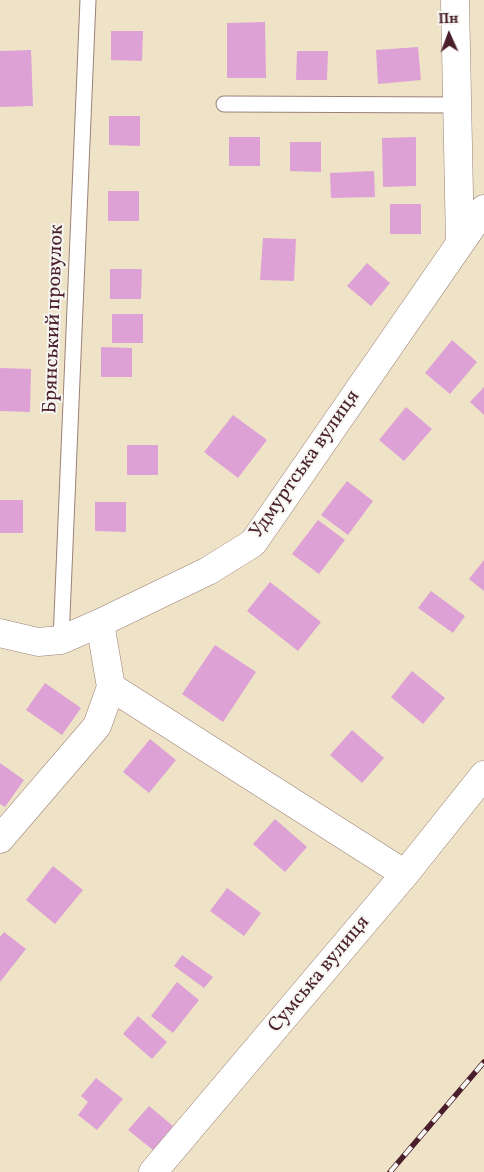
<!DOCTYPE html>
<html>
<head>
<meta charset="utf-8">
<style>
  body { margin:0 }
  #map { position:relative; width:484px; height:1172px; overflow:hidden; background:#eee3c6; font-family:Vollkorn,serif }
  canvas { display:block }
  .north { position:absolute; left:424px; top:10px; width:50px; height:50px; -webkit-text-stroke:4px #f6f6f2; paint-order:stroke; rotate:358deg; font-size:14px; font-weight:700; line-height:20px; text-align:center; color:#4a1f2b }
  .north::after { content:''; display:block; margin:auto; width:18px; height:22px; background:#4a1f2b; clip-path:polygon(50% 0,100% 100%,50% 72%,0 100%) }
</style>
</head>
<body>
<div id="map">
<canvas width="484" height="1172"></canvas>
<div class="north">Пн</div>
</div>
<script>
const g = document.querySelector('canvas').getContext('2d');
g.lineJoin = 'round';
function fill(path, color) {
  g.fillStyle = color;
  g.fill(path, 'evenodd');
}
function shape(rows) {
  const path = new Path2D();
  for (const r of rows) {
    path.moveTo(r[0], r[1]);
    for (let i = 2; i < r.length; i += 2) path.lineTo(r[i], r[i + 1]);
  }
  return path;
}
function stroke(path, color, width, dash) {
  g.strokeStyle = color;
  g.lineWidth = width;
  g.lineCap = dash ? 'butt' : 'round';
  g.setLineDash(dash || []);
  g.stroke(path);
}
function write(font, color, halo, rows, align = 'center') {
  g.font = font + ' Vollkorn,serif';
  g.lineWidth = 4;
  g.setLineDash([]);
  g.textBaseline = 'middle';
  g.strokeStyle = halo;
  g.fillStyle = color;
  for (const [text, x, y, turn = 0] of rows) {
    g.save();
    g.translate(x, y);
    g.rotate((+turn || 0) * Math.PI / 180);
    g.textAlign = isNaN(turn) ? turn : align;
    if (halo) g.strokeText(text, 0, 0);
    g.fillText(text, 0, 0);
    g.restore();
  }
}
fill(shape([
  [265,22,266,78,227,78,227,23],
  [111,31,143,31,142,61,111,60],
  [418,47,421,80,378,84,376,50],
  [31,50,33,106,0,107,0,51],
  [297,51,328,51,327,80,296,80],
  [109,116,140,116,140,146,109,145],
  [229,137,260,137,260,166,229,166],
  [416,137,416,186,383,187,382,138],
  [290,142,321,142,321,172,290,171],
  [374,171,375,197,331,198,330,173],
  [108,191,139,191,139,221,108,221],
  [390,204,421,204,421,234,390,234],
  [263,238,296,239,294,281,260,280],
  [367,263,390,283,371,306,347,286],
  [110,269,142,269,141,299,110,299],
  [112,314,143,314,143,343,112,343],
  [452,340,477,362,450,394,425,373],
  [101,347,132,348,132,377,101,377],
  [0,368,31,369,30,412,0,411],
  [484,387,484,415,470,402],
  [406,407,432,429,404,461,379,440],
  [233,415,267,440,238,478,204,452],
  [127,445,158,445,158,475,127,475],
  [347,481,373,501,348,535,321,515],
  [0,500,23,500,23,533,0,533],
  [95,502,126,502,126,532,95,531],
  [318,520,345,540,319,574,292,554],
  [484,560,484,591,469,579],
  [270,582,321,622,298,651,247,611],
  [431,591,465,616,453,633,418,608],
  [215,645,256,672,223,722,182,694],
  [412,671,445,698,423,724,391,697],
  [45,683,81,708,62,735,26,710],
  [352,730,384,758,362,783,330,755],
  [150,739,176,760,149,793,123,772],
  [0,763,24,780,5,807,0,804],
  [275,819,307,847,285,872,253,844],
  [53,866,83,890,55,924,26,900],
  [227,888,261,913,244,936,210,911],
  [4,932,26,949,0,982,0,937],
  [182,955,213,977,204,988,174,966],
  [177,982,199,1000,173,1033,151,1016],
  [138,1016,167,1042,152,1059,123,1034],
  [96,1078,123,1099,97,1130,78,1115,88,1102,81,1096],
  [149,1106,173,1126,153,1150,128,1130]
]), '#dea1d6');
const service = shape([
  [224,104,457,105],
  [61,640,88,0]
]);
const minor = shape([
  [455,0,460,243],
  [0,633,38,642,61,640,100,623,208,571,253,543,484,209],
  [111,687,405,874],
  [0,839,97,726,111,687,100,623],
  [153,1172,405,874,484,775]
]);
stroke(service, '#9c8178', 17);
stroke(minor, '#9c8178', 29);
stroke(service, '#fff', 15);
stroke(minor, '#fff', 28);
const rail = shape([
  [390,1172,484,1062]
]);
stroke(rail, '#4a1f2b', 5.5);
stroke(rail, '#f6f6f2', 4, [11]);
write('20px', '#4a1f2b', '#f6f6f2', [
  ["Брянський провулок",55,319,-88],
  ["Удмуртська вулиця",306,465,-55],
  ["Сумська вулиця",320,975,-50]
]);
</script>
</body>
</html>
